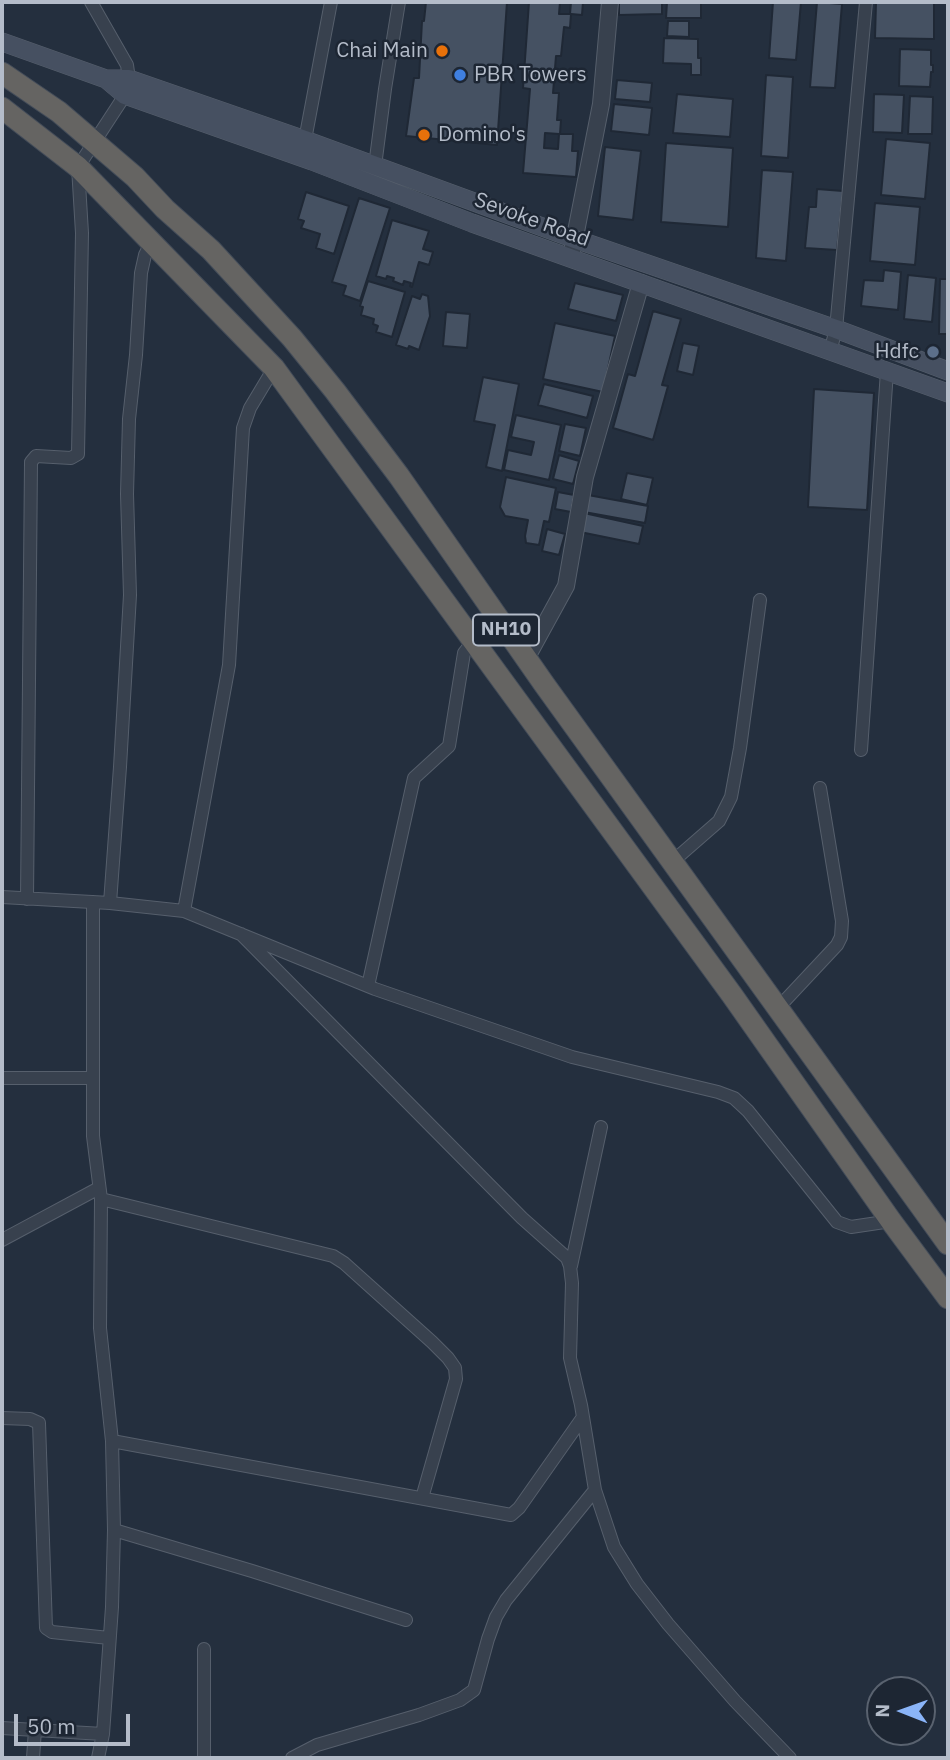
<!DOCTYPE html>
<html>
<head>
<meta charset="utf-8">
<style>
  body { margin:0 }
  #map { position:relative; width:950px; height:1760px; overflow:hidden; background:#242f3e; font-family:"IBM Plex Sans",sans-serif }
  canvas { display:block }
  .frame { position:absolute; inset:0; border:4px solid #b4bcc9; pointer-events:none }
  .north { position:absolute; left:866px; top:1676px; width:70px; height:70px; box-sizing:border-box; background:#1d2633; border:2px solid #59626f; border-radius:50%; rotate:271deg; font-size:19px; font-weight:700; line-height:28px; text-align:center; color:#b4bcc9 }
  .north::after { content:''; display:block; margin:auto; width:24px; height:32px; background:#8ab4f8; clip-path:polygon(50% 0,100% 100%,50% 72%,0 100%) }
  .scale { position:absolute; left:14px; top:1714px; width:116px; height:32px; box-sizing:border-box; border:4px solid #b4bcc9; border-top:0; padding-left:9px; font-size:21px; line-height:24px; white-space:nowrap; color:#b4bcc9; -webkit-text-stroke:5px #1d2633; paint-order:stroke }
</style>
</head>
<body>
<div id="map">
<canvas width="950" height="1760"></canvas>
<div class="frame"></div>
<div class="north">N</div>
<div class="scale">50 m</div>
</div>
<script>
const g = document.querySelector('canvas').getContext('2d');
g.lineJoin = 'round';
function fill(path, color) {
  g.fillStyle = color;
  g.fill(path, 'evenodd');
}
function shape(rows) {
  const path = new Path2D();
  for (const r of rows) {
    path.moveTo(r[0], r[1]);
    for (let i = 2; i < r.length; i += 2) path.lineTo(r[i], r[i + 1]);
  }
  return path;
}
function stroke(path, color, width, dash) {
  g.strokeStyle = color;
  g.lineWidth = width;
  g.lineCap = dash ? 'butt' : 'round';
  g.setLineDash(dash || []);
  g.stroke(path);
}
function write(font, color, halo, rows, align = 'center') {
  g.font = font + ' "IBM Plex Sans",sans-serif';
  g.lineWidth = 5;
  g.setLineDash([]);
  g.textBaseline = 'middle';
  g.strokeStyle = halo;
  g.fillStyle = color;
  for (const [text, x, y, turn = 0] of rows) {
    g.save();
    g.translate(x, y);
    g.rotate((+turn || 0) * Math.PI / 180);
    g.textAlign = isNaN(turn) ? turn : align;
    if (halo) g.strokeText(text, 0, 0);
    g.fillText(text, 0, 0);
    g.restore();
  }
}
const building = shape([
  [426,2,507,2,497,145,406,136,414,78,419,78,422,21,424,21,426,2],
  [529,2,560,2,559,14,570,14,571,2,583,2,582,15,571,14,570,28,564,27,561,56,556,56,553,93,559,93,557,120,561,120,560,134,573,134,572,151,578,151,576,177,523,173,530,89,523,88,529,2],
  [545,133,559,134,558,149,544,148,545,133],
  [619,2,662,2,662,14,619,15,619,2],
  [667,2,701,3,701,18,666,18,667,2],
  [773,2,801,2,796,60,769,58,773,2],
  [817,2,842,4,835,88,810,87,817,2],
  [876,2,934,2,934,39,875,38,876,2],
  [668,21,689,21,689,37,667,36,668,21],
  [664,38,698,39,698,58,701,58,701,75,691,75,691,64,663,63,664,38],
  [900,49,931,50,931,65,933,65,933,72,931,72,930,87,899,86,900,49],
  [766,75,793,77,788,158,761,156,766,75],
  [617,80,652,83,650,102,615,99,617,80],
  [677,94,733,99,730,137,673,133,677,94],
  [874,94,904,95,902,133,873,132,874,94],
  [910,96,933,97,932,134,908,134,910,96],
  [614,104,652,108,649,135,611,131,614,104],
  [886,139,930,143,925,199,881,195,886,139],
  [666,143,733,148,728,227,661,222,666,143],
  [605,147,641,151,633,220,598,216,605,147],
  [762,170,793,172,786,261,756,258,762,170],
  [817,189,843,191,837,250,805,248,809,207,816,207,817,189],
  [306,192,349,206,334,254,316,248,320,234,301,228,304,221,298,219,306,192],
  [359,198,390,208,360,301,343,295,346,286,332,282,359,198],
  [875,203,920,207,915,265,870,261,875,203],
  [392,220,429,231,423,249,433,252,429,265,419,262,412,287,410,286,411,283,404,281,403,285,393,281,394,278,387,276,386,279,376,276,392,220],
  [884,270,901,272,898,310,861,306,864,280,883,281,884,270],
  [908,275,936,278,932,322,904,319,908,275],
  [940,279,948,279,948,334,939,334,940,279],
  [368,281,405,292,392,337,376,332,378,326,373,324,374,319,361,315,363,307,360,306,368,281],
  [575,283,623,295,616,321,568,309,575,283],
  [422,294,428,296,430,316,419,350,409,346,408,349,396,345,412,296,420,299,422,294],
  [653,311,681,319,662,385,668,386,653,440,613,428,628,374,635,376,653,311],
  [446,312,470,314,467,348,443,346,446,312],
  [555,323,615,336,603,392,543,379,555,323],
  [683,343,699,346,693,375,677,371,683,343],
  [483,377,519,384,502,471,486,467,495,425,474,421,483,377],
  [544,384,593,396,587,418,538,405,544,384],
  [814,389,874,393,867,510,808,507,814,389],
  [516,415,561,425,549,480,504,470,508,450,531,455,534,442,511,437,516,415],
  [565,424,586,428,580,456,559,451,565,424],
  [559,455,579,461,573,484,553,479,559,455],
  [627,473,653,478,647,505,621,499,627,473],
  [506,477,556,488,549,522,544,521,539,545,526,543,525,536,528,520,505,516,500,507,506,477],
  [558,492,574,495,571,512,555,509,558,492],
  [588,495,648,506,645,523,584,512,588,495],
  [584,513,643,526,639,544,580,532,584,513],
  [547,529,565,534,559,555,542,551,547,529]
]);
fill(building, '#455162');
stroke(building, '#1f2835', 2);
const minor = shape([
  [305,140,331,2],
  [375,166,385,89,399,2],
  [830,352,836,329,866,2],
  [861,750,887,371],
  [672,862,719,821,731,797,740,748,760,600],
  [2,897,110,903,184,911,375,989,572,1057,718,1092,734,1098,748,1111,837,1222,851,1227,891,1221],
  [27,899,31,462,36,456,71,458,78,454,82,233,78,167,125,95,129,79,127,65,91,2],
  [93,902,93,1136,101,1199,100,1328,112,1441,114,1530,112,1607,103,1734,98,1758],
  [110,903,120,767,130,595,127,494,129,419,136,355,141,273,145,255,152,241],
  [184,911,229,665,243,428,250,408,274,368],
  [241,934,522,1218,567,1258,570,1266,572,1283,570,1358,581,1405,595,1490,614,1547,637,1584,668,1624,735,1701,790,1758],
  [368,986,414,778,449,746,464,653,474,640],
  [778,1008,837,945,841,937,842,921,820,788],
  [2,1078,92,1078],
  [101,1199,333,1256,344,1263,432,1342,448,1358,455,1368,456,1379,422,1498],
  [2,1240,99,1188],
  [571,1266,601,1127],
  [2,1418,30,1419,39,1423,46,1628,52,1632,109,1638],
  [112,1441,511,1515,519,1508,583,1417],
  [114,1530,252,1571,406,1620],
  [204,1649,204,1758],
  [2,1728,103,1734],
  [33,1758,35,1730],
  [292,1758,317,1745,419,1715,460,1700,474,1690,488,1639,496,1617,506,1600,595,1490]
]);
const tertiary = shape([
  [572,252,601,104,610,2],
  [526,659,566,586,585,477,641,283]
]);
const secondary = shape([
  [2,42,106,79,125,95,312,161,472,223,948,393],
  [106,79,129,79,305,140,575,239,836,329,948,371]
]);
const trunk = shape([
  [2,73,59,112,135,177,165,209,211,250,292,338,335,391,399,476,544,684,948,1244],
  [2,108,78,167,274,368,732,995,891,1221,948,1298]
]);
stroke(minor, '#565f6c', 14);
stroke(tertiary, '#565f6c', 18);
stroke(secondary, '#565f6c', 19);
stroke(trunk, '#434c59', 23);
stroke(minor, '#38414e', 12);
stroke(tertiary, '#38414e', 16);
stroke(secondary, '#465061', 18);
stroke(trunk, '#656462', 21);
for (const [x, y, r, color] of [
  [442,51,7,"#e8710a"],
  [460,75,7,"#3f7fe0"],
  [424,135,7,"#e8710a"],
  [933,352,7,"#5c6f8a"]
]) {
  const dot = new Path2D();
  dot.arc(x, y, r, 0, 2 * Math.PI);
  g.fillStyle = color;
  g.fill(dot);
  stroke(dot, '#1d2633', 2.5);
}
for (const [x, y, w] of [
  [506,630,66]
]) {
  const box = new Path2D();
  box.roundRect(x - w / 2, y - 15.5, w, 31, 5);
  g.fillStyle = '#1d2633';
  g.fill(box);
  stroke(box, '#b4bcc9', 2);
}
write('bold 19px', '#b4bcc9', null, [
  ["NH10",506,630]
]);
write('21px', '#b4bcc9', '#1d2633', [
  ["Chai Main",428,51],
  ["PBR Towers",474,75,"left"],
  ["Domino's",438,135,"left"],
  ["Hdfc",919,352]
], 'right');
write('21px', '#b4bcc9', '#1d2633', [
  ["Sevoke Road",532,220,20]
]);
</script>
</body>
</html>
